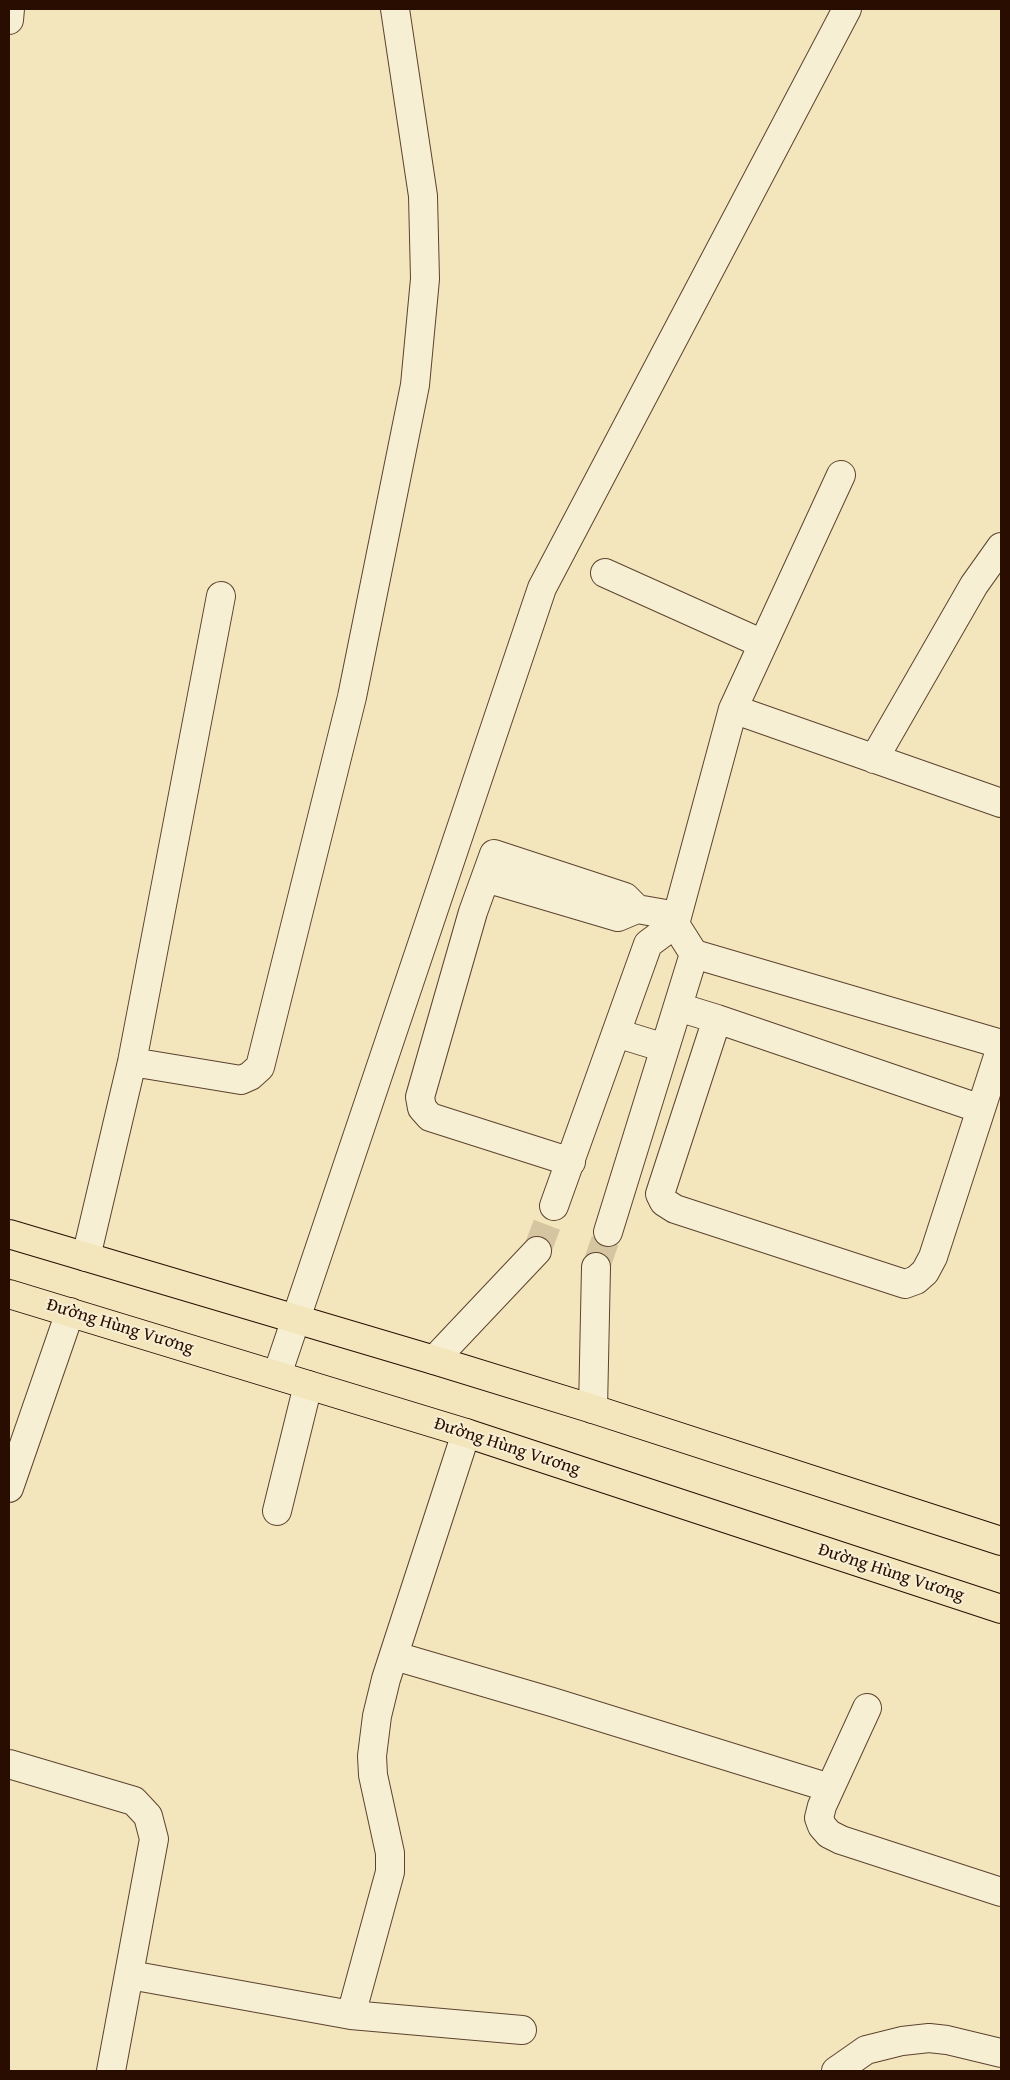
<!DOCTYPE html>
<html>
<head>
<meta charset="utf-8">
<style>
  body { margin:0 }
  #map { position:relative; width:1010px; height:2080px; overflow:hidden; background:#f3e6bc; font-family:"Gentium Book Plus",serif }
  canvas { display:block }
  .frame { position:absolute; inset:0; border:10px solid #290d00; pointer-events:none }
</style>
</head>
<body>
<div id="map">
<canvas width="1010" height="2080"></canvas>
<div class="frame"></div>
</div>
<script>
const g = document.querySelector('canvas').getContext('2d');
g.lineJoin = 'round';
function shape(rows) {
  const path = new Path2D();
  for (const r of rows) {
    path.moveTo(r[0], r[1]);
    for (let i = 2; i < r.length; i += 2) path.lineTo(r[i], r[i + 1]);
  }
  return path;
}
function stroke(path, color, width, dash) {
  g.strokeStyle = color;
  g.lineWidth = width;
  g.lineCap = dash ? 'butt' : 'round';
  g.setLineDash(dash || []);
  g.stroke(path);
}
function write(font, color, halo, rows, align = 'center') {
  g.font = font + ' "Gentium Book Plus",serif';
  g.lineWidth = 4;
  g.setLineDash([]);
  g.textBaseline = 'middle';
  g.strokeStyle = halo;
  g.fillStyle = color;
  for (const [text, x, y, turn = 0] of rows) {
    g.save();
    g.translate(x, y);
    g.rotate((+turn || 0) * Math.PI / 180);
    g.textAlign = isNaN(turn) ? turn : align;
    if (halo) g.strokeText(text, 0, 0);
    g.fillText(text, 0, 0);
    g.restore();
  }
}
stroke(shape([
  [537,1251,554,1206],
  [596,1267,608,1232]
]), '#d5c5a0', 28, [28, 14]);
const minor = shape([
  [9,20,10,9],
  [605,573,763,644],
  [733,709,1001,803],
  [874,759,974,585,1001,547],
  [486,878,618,917,637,909,677,916],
  [694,954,1001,1044],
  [678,1007,717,1019,981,1109],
  [717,1019,660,1194,664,1202,675,1209,905,1284,916,1280,925,1272,933,1257,1001,1047],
  [616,1033,665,1048],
  [132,1062,241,1080,250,1076,260,1067,352,697,415,385,425,279,423,196,395,9],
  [571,1162,430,1117,422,1108,420,1097,473,912,494,854,625,897,637,909],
  [554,1206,648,944,675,924,733,709,841,475],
  [608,1232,694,954,675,924],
  [86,1257,132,1062,221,596],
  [434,1360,537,1251],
  [277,1375,542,588,847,9],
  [593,1409,596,1267],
  [9,1488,70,1312],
  [277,1511,308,1385],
  [395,1656,552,1702,830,1788],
  [867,1708,822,1806,819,1818,822,1826,829,1834,841,1840,1001,1892],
  [9,1764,134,1801,148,1816,154,1839,111,2071],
  [130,1975,351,2015,522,2030],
  [351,2015,390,1872,390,1853,373,1775,372,1756,377,1716,386,1679,466,1433],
  [836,2071,866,2050,902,2041,929,2038,947,2040,1001,2053]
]);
const highway = shape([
  [9,1234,434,1360,593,1409,1001,1541],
  [9,1294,466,1433,1001,1609]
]);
stroke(minor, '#5c432f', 30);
stroke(highway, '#290d00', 30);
stroke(minor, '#f7efd3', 28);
stroke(highway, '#f3e6bc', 28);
write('18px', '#290d00', '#f7efd3', [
  ["Đường Hùng Vương",120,1327,17],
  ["Đường Hùng Vương",507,1447,18],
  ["Đường Hùng Vương",891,1573,18]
]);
</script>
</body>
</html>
